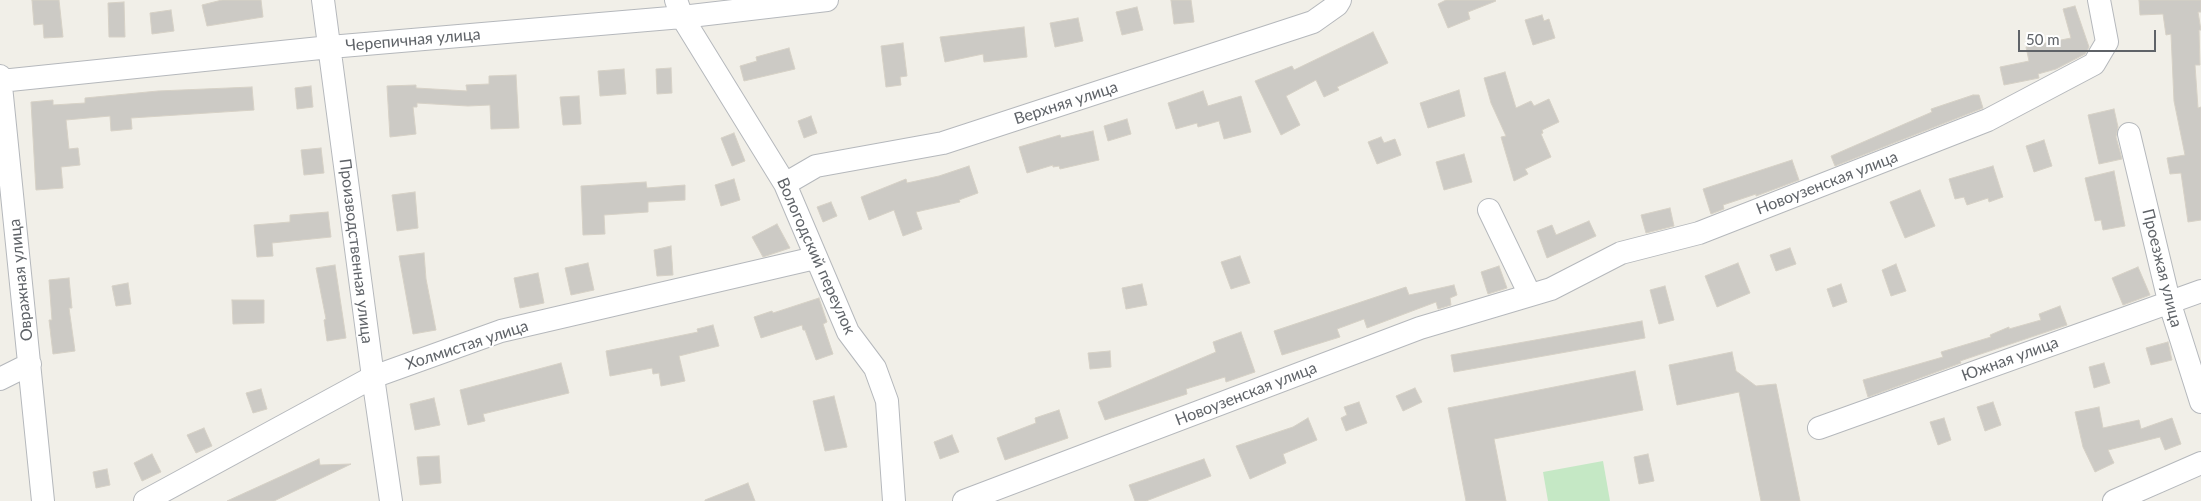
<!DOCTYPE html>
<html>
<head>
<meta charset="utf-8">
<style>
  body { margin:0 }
  #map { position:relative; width:2201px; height:501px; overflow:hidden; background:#f1efe8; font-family:Lato,sans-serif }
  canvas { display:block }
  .scale { position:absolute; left:2018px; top:30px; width:138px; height:22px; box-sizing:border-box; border:2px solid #5f6368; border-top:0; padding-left:6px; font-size:15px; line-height:18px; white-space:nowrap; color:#5f6368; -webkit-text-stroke:4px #fff; paint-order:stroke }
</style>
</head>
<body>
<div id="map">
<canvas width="2201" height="501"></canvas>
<div class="scale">50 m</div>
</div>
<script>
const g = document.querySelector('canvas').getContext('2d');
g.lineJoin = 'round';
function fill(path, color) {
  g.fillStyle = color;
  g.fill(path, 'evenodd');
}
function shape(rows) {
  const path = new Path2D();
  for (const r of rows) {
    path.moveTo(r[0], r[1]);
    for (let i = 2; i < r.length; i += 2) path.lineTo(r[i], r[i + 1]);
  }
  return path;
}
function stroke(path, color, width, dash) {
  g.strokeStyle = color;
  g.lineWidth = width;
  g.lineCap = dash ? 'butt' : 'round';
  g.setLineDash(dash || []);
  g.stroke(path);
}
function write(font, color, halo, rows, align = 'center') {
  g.font = font + ' Lato,sans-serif';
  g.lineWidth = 4;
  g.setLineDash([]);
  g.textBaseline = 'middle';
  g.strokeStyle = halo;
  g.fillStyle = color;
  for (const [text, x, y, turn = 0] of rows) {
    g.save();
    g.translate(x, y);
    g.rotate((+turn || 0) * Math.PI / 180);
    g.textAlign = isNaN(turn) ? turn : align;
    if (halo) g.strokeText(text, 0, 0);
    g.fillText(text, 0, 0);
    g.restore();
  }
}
fill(shape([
  [1603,461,1610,501,1548,501,1543,472]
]), '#c5e8c5');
const building = shape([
  [32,0,59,0,63,37,44,38,43,24,34,25,32,0],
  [222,0,261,0,263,17,207,26,202,5,222,0],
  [1171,0,1191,0,1194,22,1174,24,1171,0],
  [1446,0,1495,0,1496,1,1468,12,1470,19,1448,28,1438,4,1446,0],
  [2139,0,2201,0,2201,12,2198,12,2201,30,2199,30,2200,65,2195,65,2198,108,2201,107,2201,220,2188,222,2181,173,2170,174,2167,158,2185,155,2174,101,2171,34,2166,35,2163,14,2140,15,2139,0],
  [124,2,125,37,109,37,108,3,124,2],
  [2075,6,2089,47,2085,54,2056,69,2038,74,2039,78,2004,85,2000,67,2029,61,2026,47,2071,38,2063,9,2075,6],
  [1137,7,1143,30,1122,35,1116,12,1137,7],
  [171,10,174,31,152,34,150,13,171,10],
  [1542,15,1544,21,1549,19,1555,38,1533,45,1525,20,1542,15],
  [1078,18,1083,41,1055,47,1050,23,1078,18],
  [1024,27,1027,57,984,62,983,54,945,62,940,37,1024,27],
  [1373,32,1388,63,1337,87,1339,90,1324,97,1316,80,1286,96,1300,125,1281,135,1255,81,1292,66,1294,70,1373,32],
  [903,43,907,76,900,77,901,85,886,87,881,46,903,43],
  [789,48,795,69,744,81,740,66,757,61,756,57,789,48],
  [671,68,672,93,657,94,656,69,671,68],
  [624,69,626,94,600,96,598,71,624,69],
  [1505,72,1516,108,1531,101,1534,106,1549,99,1559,122,1542,130,1543,133,1541,134,1551,157,1525,169,1528,174,1514,181,1501,137,1506,136,1491,103,1484,78,1505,72],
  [516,75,519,128,491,129,490,105,468,106,417,103,417,107,413,107,416,134,390,137,387,86,416,85,416,88,467,91,466,85,489,84,489,76,516,75],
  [311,86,313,107,297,109,295,88,311,86],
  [252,87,254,110,131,118,132,129,111,131,110,116,66,120,69,149,78,148,80,165,61,167,63,188,36,190,31,102,53,100,53,105,85,103,85,98,158,91,252,87],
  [1459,90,1465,116,1428,128,1420,103,1459,90],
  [1203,91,1208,106,1241,96,1251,132,1224,139,1219,121,1198,127,1197,123,1176,129,1168,103,1203,91],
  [1973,95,1979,95,1983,108,1835,166,1831,156,1932,112,1931,109,1973,95],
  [579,96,581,124,563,125,560,97,579,96],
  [2114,109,2118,127,2116,137,2122,159,2099,164,2088,115,2114,109],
  [811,116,817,133,804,138,798,121,811,116],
  [1127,119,1131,134,1108,141,1104,126,1127,119],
  [1093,131,1099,160,1060,169,1059,166,1053,167,1053,165,1027,173,1019,147,1060,135,1061,138,1093,131],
  [734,133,745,161,732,166,721,138,734,133],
  [1381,137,1384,143,1395,139,1401,155,1377,164,1368,142,1381,137],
  [2044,140,2052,166,2034,172,2026,146,2044,140],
  [321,148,324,173,304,175,301,150,321,148],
  [1464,154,1472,182,1444,190,1436,162,1464,154],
  [1792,160,1799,180,1756,196,1756,194,1723,205,1724,209,1711,214,1703,189,1792,160],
  [969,166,978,193,959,200,960,202,916,212,922,229,903,236,894,210,869,220,861,197,906,179,907,183,939,176,969,166],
  [1993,166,2003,197,1989,202,1988,198,1967,205,1964,197,1955,199,1949,179,1993,166],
  [2114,171,2125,226,2103,230,2101,220,2095,221,2085,178,2114,171],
  [734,179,740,200,721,206,715,185,734,179],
  [646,182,647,188,685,185,685,200,648,202,648,212,604,215,605,234,583,235,581,186,646,182],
  [1920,190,1935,226,1905,238,1890,202,1920,190],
  [415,192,418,228,397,231,392,195,415,192],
  [831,202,837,216,823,222,817,207,831,202],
  [1670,208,1674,226,1646,233,1641,215,1670,208],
  [328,212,331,237,272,243,273,256,257,257,254,225,290,222,290,215,328,212],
  [1589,221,1596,236,1547,258,1537,231,1552,225,1556,235,1589,221],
  [777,224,790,248,763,257,752,237,777,224],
  [671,246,673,275,657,276,654,250,671,246],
  [1790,248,1796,264,1776,271,1770,255,1790,248],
  [424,253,426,279,436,330,413,334,399,256,424,253],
  [1240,256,1250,283,1231,289,1221,262,1240,256],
  [588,263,594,290,571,295,565,268,588,263],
  [1738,263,1750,293,1717,307,1705,276,1738,263],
  [1896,264,1906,291,1891,296,1882,270,1896,264],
  [335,265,346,338,327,341,324,320,326,319,316,268,335,265],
  [1499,266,1507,288,1488,294,1481,272,1499,266],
  [2138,267,2150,295,2123,305,2112,278,2138,267],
  [538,273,544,303,520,308,514,278,538,273],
  [69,278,72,308,69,308,75,351,53,354,49,320,52,320,49,280,69,278],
  [128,283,131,304,116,306,112,286,128,283],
  [1142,284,1147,305,1126,309,1122,288,1142,284],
  [1841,284,1847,302,1833,307,1827,289,1841,284],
  [1454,285,1457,295,1450,298,1451,305,1438,309,1436,302,1367,328,1364,319,1337,329,1340,337,1282,355,1274,331,1406,287,1409,295,1454,285],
  [1665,286,1674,320,1659,324,1650,290,1665,286],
  [819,298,827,322,823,324,833,354,816,360,805,330,803,330,802,325,761,338,754,317,772,311,773,313,819,298],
  [232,300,264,300,264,323,233,324,232,300],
  [2060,306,2067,325,1960,361,1961,363,1868,397,1863,380,1943,357,1941,352,1991,337,1990,335,2009,327,2009,329,2041,320,2039,314,2060,306],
  [1642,321,1645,338,1454,372,1451,355,1642,321],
  [713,325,719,346,679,356,685,381,661,386,659,373,653,374,652,368,610,376,606,351,698,332,697,329,713,325],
  [1241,332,1255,372,1226,382,1225,377,1186,389,1187,394,1105,420,1098,402,1216,352,1213,342,1241,332],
  [2168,342,2172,360,2151,365,2146,348,2168,342],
  [1110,351,1111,367,1090,369,1088,353,1110,351],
  [1732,352,1736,371,1756,386,1776,384,1800,501,1761,501,1739,392,1677,405,1669,365,1732,352],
  [561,363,569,393,483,414,485,421,468,425,460,390,561,363],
  [2104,363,2110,383,2094,388,2089,367,2104,363],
  [1635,371,1643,410,1494,439,1506,501,1466,501,1448,408,1635,371],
  [1415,388,1422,402,1403,411,1396,396,1415,388],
  [261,389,267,409,253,413,246,393,261,389],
  [834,396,847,447,825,451,813,401,834,396],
  [434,398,440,425,415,430,410,404,434,398],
  [1359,402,1367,423,1346,431,1341,418,1347,415,1344,407,1359,402],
  [1993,402,2001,425,1985,431,1977,407,1993,402],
  [2099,407,2103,428,2139,420,2141,429,2172,418,2181,444,2165,450,2160,437,2108,450,2114,463,2095,472,2083,447,2075,412,2099,407],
  [1059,410,1068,438,1005,460,997,438,1036,423,1035,418,1059,410],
  [1308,418,1317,440,1283,454,1286,463,1250,479,1236,446,1293,427,1308,418],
  [1944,418,1951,440,1938,445,1930,422,1944,418],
  [204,428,212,446,196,453,187,435,204,428],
  [952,435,959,452,940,459,934,442,952,435],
  [152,454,161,472,142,481,134,463,152,454],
  [1648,454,1654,481,1639,484,1634,457,1648,454],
  [439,456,441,483,420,485,417,457,439,456],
  [319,459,320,465,351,464,274,501,227,501,319,459],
  [1204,459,1211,476,1146,501,1135,501,1129,485,1204,459],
  [107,469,110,485,96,488,93,472,107,469],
  [748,483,755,501,705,501,705,500,748,483]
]);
fill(building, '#cccac5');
stroke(building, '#d6d1c6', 1);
const minor = shape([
  [323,0,373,377,391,501],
  [676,0,682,17,785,184,848,332,875,368,887,401,894,501],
  [0,76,43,501],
  [0,81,330,47,682,17,827,0],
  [2129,134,2169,301,2201,402],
  [785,184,816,166,943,143,1313,22,1337,5,1340,0],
  [1489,210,1530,295],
  [0,379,30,364],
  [1819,428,2201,291],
  [145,501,373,377,501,331,815,258],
  [964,501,1420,328,1551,289,1621,253,1699,233,1988,120,2094,64,2107,42,2099,0],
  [2114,501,2201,463]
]);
stroke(minor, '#b5b8bc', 24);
stroke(minor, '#fff', 22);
write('16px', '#5f6368', '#fff', [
  ["Черепичная улица",413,40,-5],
  ["Верхняя улица",1066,103,-18],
  ["Новоузенская улица",1827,183,-21],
  ["Производственная улица",356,251,83],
  ["Вологодский переулок",816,256,66],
  ["Проезжая улица",2162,268,76],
  ["Овражная улица",21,280,-96],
  ["Холмистая улица",467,345,-18],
  ["Южная улица",2010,359,-20],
  ["Новоузенская улица",1246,394,-21]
]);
</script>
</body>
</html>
